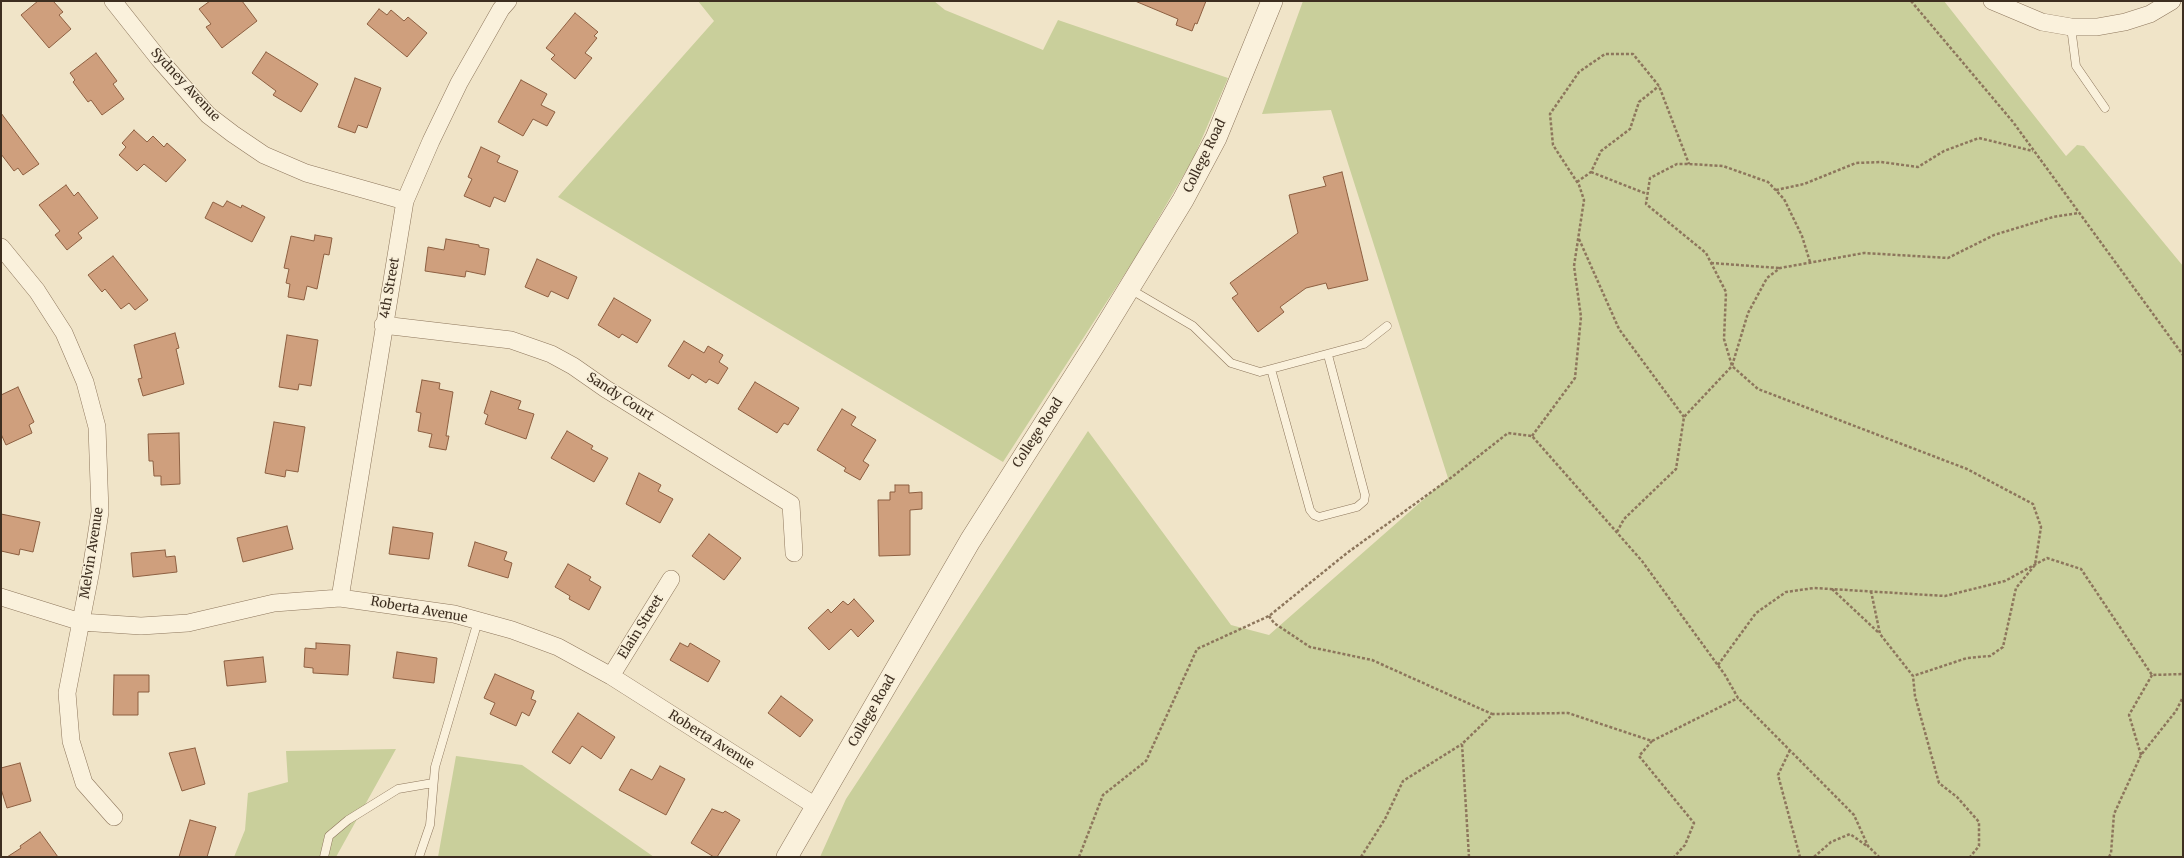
<!DOCTYPE html>
<html>
<head>
<meta charset="utf-8">
<style>
  body { margin:0 }
  #map { position:relative; width:2184px; height:858px; overflow:hidden; background:#f0e4c8; font-family:Merriweather,serif }
  canvas { display:block }
  .frame { position:absolute; inset:0; border:2px solid #3d2e20; pointer-events:none }
</style>
</head>
<body>
<div id="map">
<canvas width="2184" height="858"></canvas>
<div class="frame"></div>
</div>
<script>
const g = document.querySelector('canvas').getContext('2d');
g.lineJoin = 'round';
function fill(path, color) {
  g.fillStyle = color;
  g.fill(path, 'evenodd');
}
function shape(rows) {
  const path = new Path2D();
  for (const r of rows) {
    path.moveTo(r[0], r[1]);
    for (let i = 2; i < r.length; i += 2) path.lineTo(r[i], r[i + 1]);
  }
  return path;
}
function stroke(path, color, width, dash) {
  g.strokeStyle = color;
  g.lineWidth = width;
  g.lineCap = dash ? 'butt' : 'round';
  g.setLineDash(dash || []);
  g.stroke(path);
}
function write(font, color, halo, rows, align = 'center') {
  g.font = font + ' Merriweather,serif';
  g.lineWidth = 3;
  g.setLineDash([]);
  g.textBaseline = 'middle';
  g.strokeStyle = halo;
  g.fillStyle = color;
  for (const [text, x, y, turn = 0] of rows) {
    g.save();
    g.translate(x, y);
    g.rotate((+turn || 0) * Math.PI / 180);
    g.textAlign = isNaN(turn) ? turn : align;
    if (halo) g.strokeText(text, 0, 0);
    g.fillText(text, 0, 0);
    g.restore();
  }
}
fill(shape([
  [698,1,934,1,945,10,1043,50,1058,20,1228,78,1194,157,1137,255,1003,462,558,197,714,21],
  [1303,1,1944,1,2066,156,2077,145,2084,146,2183,266,2183,857,820,857,846,799,1088,431,1231,625,1269,635,1448,478,1331,110,1262,114],
  [396,749,336,857,234,857,245,830,248,793,288,782,286,751],
  [456,756,522,765,654,857,438,857]
]), '#c9cf9b');
const building = shape([
  [38,1,53,1,63,12,59,15,71,29,49,48,21,15,38,1],
  [210,1,242,1,257,21,222,48,206,27,211,24,199,9,210,1],
  [1135,1,1206,1,1197,24,1195,23,1192,31,1176,25,1178,19,1135,1],
  [379,9,387,15,391,10,404,21,408,17,427,33,407,57,367,24,379,9],
  [575,13,598,32,594,36,597,38,585,53,592,58,575,79,551,59,555,55,546,48,575,13],
  [266,52,318,84,301,112,273,95,276,91,252,73,266,52],
  [96,53,117,81,113,84,124,99,102,115,91,100,88,102,73,82,75,80,70,73,96,53],
  [355,78,381,88,367,128,358,125,355,133,338,127,355,78],
  [521,80,547,94,541,105,555,112,547,126,533,119,523,136,498,122,521,80],
  [1,113,39,164,23,175,18,168,14,171,1,154,1,113],
  [134,130,147,142,153,136,164,147,167,143,186,160,166,182,144,164,137,171,119,155,126,147,122,143,134,130],
  [481,147,500,156,497,162,518,171,505,202,494,197,490,207,464,196,472,179,468,177,481,147],
  [1342,172,1368,280,1328,289,1326,283,1306,288,1280,307,1284,312,1258,332,1232,298,1238,294,1230,283,1298,233,1289,195,1326,186,1323,177,1342,172],
  [66,185,74,196,78,192,98,218,78,233,82,238,67,250,55,235,60,231,39,205,66,185],
  [227,201,241,208,242,205,265,217,252,242,205,218,213,202,223,207,227,201],
  [315,235,332,238,329,255,324,254,317,289,307,286,304,300,288,297,290,284,286,283,289,269,284,268,291,236,314,241,315,235],
  [446,239,479,245,479,247,489,249,485,275,466,271,465,277,425,271,428,247,444,250,446,239],
  [113,256,148,300,135,310,129,303,121,309,105,289,102,292,88,275,113,256],
  [537,259,577,277,568,299,551,291,548,297,525,287,537,259],
  [614,298,651,320,637,343,622,334,619,338,598,325,614,298],
  [175,333,179,348,176,349,184,384,143,396,138,379,142,378,134,345,175,333],
  [287,335,318,340,311,386,299,384,298,390,279,387,287,335],
  [684,341,704,353,708,346,723,355,719,362,728,368,718,384,709,379,706,383,692,374,689,379,668,366,684,341],
  [422,380,440,383,439,389,453,392,446,436,449,436,446,450,429,447,432,434,418,431,421,413,416,412,422,380],
  [755,382,799,408,788,425,784,423,777,433,738,409,755,382],
  [18,387,34,422,29,425,32,433,6,445,1,434,1,395,18,387],
  [491,391,521,401,518,409,534,414,526,439,485,424,488,415,484,413,491,391],
  [842,409,856,417,851,425,876,440,863,461,869,465,860,480,844,471,846,468,817,450,842,409],
  [274,422,305,427,298,472,286,470,285,477,265,473,274,422],
  [567,431,593,446,591,449,608,458,594,482,551,458,567,431],
  [179,433,180,484,161,485,161,476,154,476,153,461,149,461,148,434,179,433],
  [639,473,661,485,658,491,673,499,660,523,626,504,639,473],
  [895,485,909,485,909,493,922,492,922,509,910,510,910,555,879,556,878,500,890,500,890,492,895,492,895,485],
  [1,514,40,522,33,552,20,549,19,555,1,551,1,514],
  [287,526,293,549,243,562,237,538,287,526],
  [393,527,433,533,429,559,389,554,393,527],
  [709,534,741,558,724,580,692,556,709,534],
  [475,542,507,552,504,560,512,563,508,578,468,566,475,542],
  [165,550,166,557,175,556,177,572,133,577,131,553,165,550],
  [568,564,591,577,589,580,601,587,589,610,569,599,570,596,555,587,568,564],
  [854,599,874,621,858,637,851,629,829,650,808,628,828,609,831,613,843,601,848,605,854,599],
  [316,643,350,645,348,675,313,673,313,668,304,667,305,648,316,649,316,643],
  [680,643,688,647,690,643,720,661,708,682,670,660,680,643],
  [397,652,437,658,434,683,393,678,397,652],
  [263,657,266,682,227,686,224,661,263,657],
  [495,674,534,691,531,699,536,701,529,716,522,712,516,726,490,714,495,703,484,698,495,674],
  [114,675,149,675,149,692,138,692,138,715,113,715,114,675],
  [781,696,813,720,800,737,768,713,781,696],
  [578,713,615,737,601,759,582,746,570,764,552,752,578,713],
  [195,748,205,784,182,791,169,753,195,748],
  [20,763,31,801,7,808,1,789,1,768,20,763],
  [660,766,685,779,666,815,619,790,631,769,652,780,660,766],
  [712,809,723,813,725,811,740,820,717,857,714,857,691,843,712,809],
  [190,820,216,827,207,857,179,857,190,820],
  [40,832,58,857,7,857,21,848,20,846,40,832]
]);
fill(building, '#cf9f7d');
stroke(building, '#8d5f41', 1);
const service = shape([
  [2071,27,2076,66,2105,108],
  [1130,289,1193,326,1231,363,1260,372,1364,344,1387,326],
  [1271,369,1310,510,1314,515,1319,517,1357,507,1364,501,1365,495,1328,355],
  [324,857,329,836,348,820,398,789,433,783],
  [419,857,430,825,435,767,478,621]
]);
const minor = shape([
  [113,1,159,59,208,115,233,134,264,155,306,173,405,201],
  [1992,1,2042,22,2071,27,2097,27,2125,22,2150,14,2172,1],
  [1,247,37,291,64,333,85,382,97,427,100,512,91,570,67,693,71,741,84,783,114,817],
  [383,325,511,340,551,354,573,366,606,389,791,504,794,553],
  [1,597,81,622,141,626,188,623,274,603,340,598,454,614,512,630,558,647,611,676,817,807],
  [340,598,405,201,431,141,459,83,501,9,508,1],
  [611,676,671,579]
]);
const tertiary = shape([
  [787,857,970,541,1095,344,1183,200,1216,138,1272,1]
]);
stroke(service, '#8d765c', 9);
stroke(minor, '#8d765c', 18);
stroke(tertiary, '#8d765c', 22);
stroke(shape([
  [1911,1,2013,122,2183,355],
  [1591,172,1647,194],
  [1577,182,1591,172,1601,151,1630,129,1639,102,1659,86],
  [1776,190,1804,184,1856,163,1881,162,1918,167,1944,151,1979,138,2033,151],
  [1579,239,1619,329,1684,417],
  [1810,262,1802,236,1784,199,1768,182,1723,166,1689,164,1677,164,1650,178,1646,204,1706,253,1726,292,1724,339,1732,366,1758,389,1967,469,2033,504,2041,527,2035,565,2016,588,2003,647,1990,656,1967,658,1913,676],
  [1711,263,1779,268],
  [1532,436,1575,378,1581,317,1574,266,1584,200,1579,185,1553,145,1550,114,1579,72,1605,54,1633,54,1659,86,1689,164],
  [1617,532,1624,519,1676,469,1684,417,1732,366,1748,313,1767,278,1780,268,1864,253,1948,258,1994,235,2053,217,2079,213],
  [1832,589,1879,633],
  [1871,591,1880,634,1913,676,1915,696,1939,783,1957,797,1979,822,1979,846,1970,857],
  [1269,616,1274,623,1310,647,1372,660,1492,714],
  [1718,665,1756,613,1786,592,1814,588,1945,596,2005,581,2047,558,2081,569,2152,675,2183,674],
  [1652,741,1639,756,1694,823,1685,845,1674,857],
  [1790,750,1778,775,1800,857],
  [2141,755,2129,715,2152,675],
  [1079,857,1103,795,1146,761,1197,649,1269,616,1347,553,1452,477,1508,433,1532,436,1642,561,1725,675,1738,698,1854,815,1868,846,1879,857],
  [1361,857,1385,819,1403,781,1462,744],
  [1469,857,1462,744,1493,714,1568,713,1652,741,1738,698],
  [1814,857,1831,842,1850,834,1867,846],
  [2109,857,2111,853,2114,814,2141,755,2176,711,2183,697]
]), '#8d765c', 2.5, [3, 2]);
stroke(service, '#faf1dc', 8);
stroke(minor, '#faf1dc', 17);
stroke(tertiary, '#faf1dc', 21);
write('13px', '#3d2e20', '#f7eed8', [
  ["Sydney Avenue",185,85,47],
  ["College Road",1205,156,-64],
  ["4th Street",390,288,-80],
  ["Sandy Court",620,397,33],
  ["College Road",1038,433,-57],
  ["Melvin Avenue",92,553,-81],
  ["Roberta Avenue",419,610,10],
  ["Elain Street",641,627,-58],
  ["College Road",872,711,-60],
  ["Roberta Avenue",711,740,32]
]);
</script>
</body>
</html>
